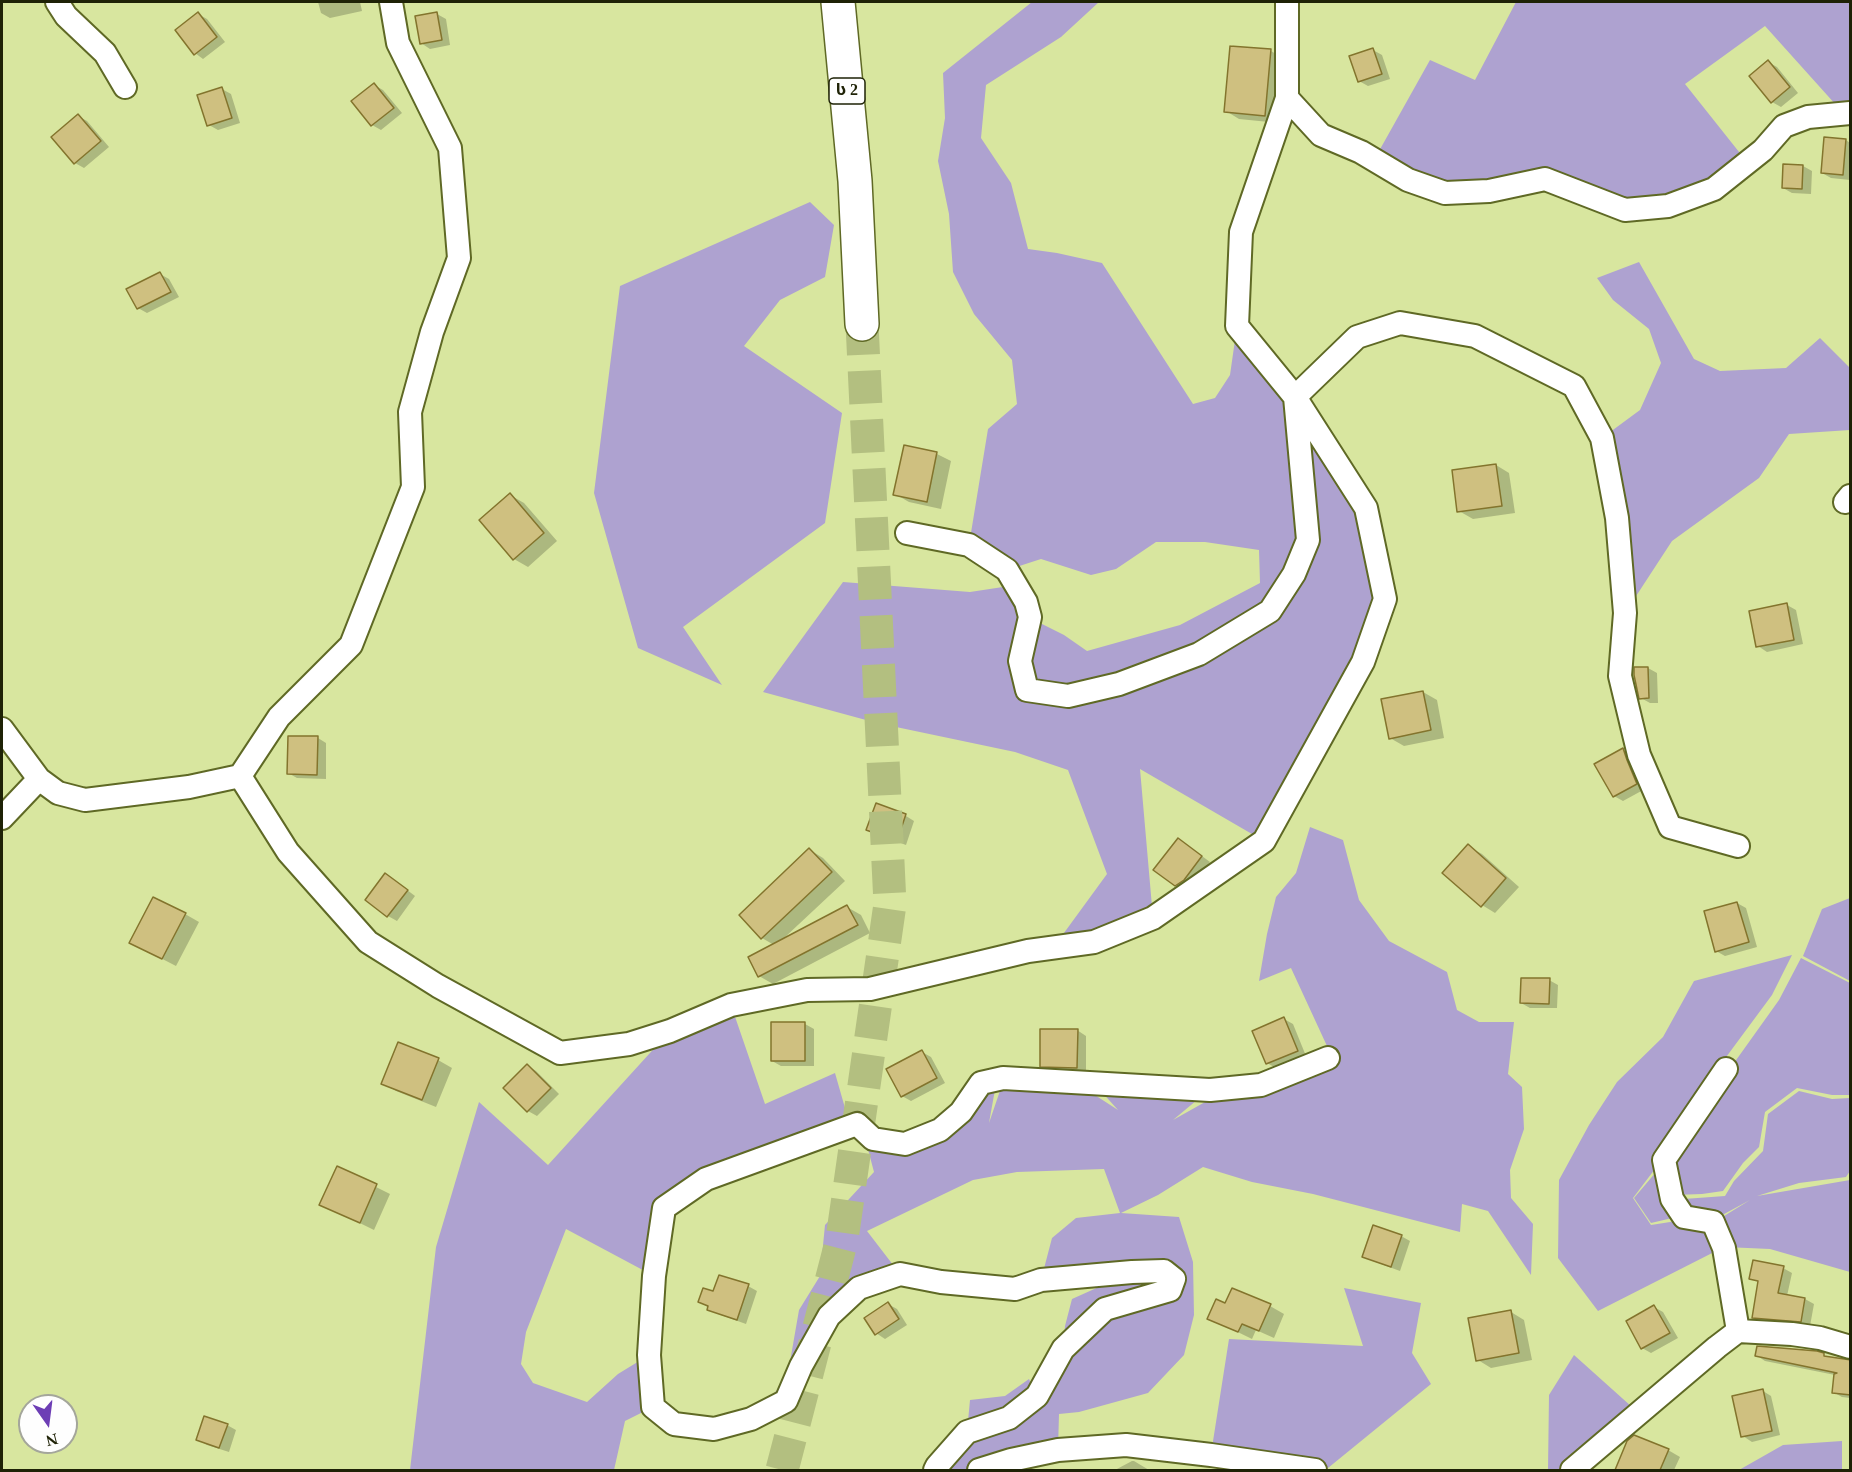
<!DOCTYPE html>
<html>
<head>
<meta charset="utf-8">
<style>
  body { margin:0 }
  #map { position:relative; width:1852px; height:1472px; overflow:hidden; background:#d8e69f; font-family:"Times New Roman",serif }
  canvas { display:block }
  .frame { position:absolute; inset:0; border:3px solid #1e2206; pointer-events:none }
  .north { position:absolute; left:18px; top:1394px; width:60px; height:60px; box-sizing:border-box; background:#fefefe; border:2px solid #a4a69b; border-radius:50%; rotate:166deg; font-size:16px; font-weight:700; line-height:24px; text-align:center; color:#1e2206 }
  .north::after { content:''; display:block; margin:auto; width:21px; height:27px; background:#6d3eb5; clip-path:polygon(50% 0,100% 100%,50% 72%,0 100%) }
</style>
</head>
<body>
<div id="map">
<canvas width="1852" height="1472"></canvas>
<div class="frame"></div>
<div class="north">N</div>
</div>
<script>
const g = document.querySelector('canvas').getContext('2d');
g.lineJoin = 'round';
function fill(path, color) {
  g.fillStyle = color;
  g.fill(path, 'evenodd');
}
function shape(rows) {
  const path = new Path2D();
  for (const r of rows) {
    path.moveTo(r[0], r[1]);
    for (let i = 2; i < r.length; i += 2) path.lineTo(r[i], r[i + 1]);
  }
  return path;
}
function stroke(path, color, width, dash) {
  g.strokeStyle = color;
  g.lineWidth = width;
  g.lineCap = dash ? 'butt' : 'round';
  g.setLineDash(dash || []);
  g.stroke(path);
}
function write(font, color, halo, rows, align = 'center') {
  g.font = font + ' "Times New Roman","Noto Sans Georgian",serif';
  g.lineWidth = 4.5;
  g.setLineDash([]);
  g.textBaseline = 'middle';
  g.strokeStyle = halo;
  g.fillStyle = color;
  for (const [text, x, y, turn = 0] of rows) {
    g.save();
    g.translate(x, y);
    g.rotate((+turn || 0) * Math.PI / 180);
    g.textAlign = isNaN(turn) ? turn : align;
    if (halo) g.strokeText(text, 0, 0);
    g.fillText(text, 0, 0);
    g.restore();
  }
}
fill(shape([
  [1032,2,1099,2,1061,37,986,85,981,138,1011,183,1028,249,1057,253,1102,263,1193,404,1215,398,1230,375,1237,326,1366,508,1385,599,1264,841,1140,769,1153,918,1053,948,1107,874,1068,770,1015,752,877,723,763,692,843,582,970,592,1016,585,1030,618,1064,635,1087,651,1180,625,1260,583,1259,550,1205,542,1156,542,1116,569,1091,575,1041,559,1007,570,969,545,988,429,1017,404,1012,360,974,314,953,272,949,214,938,161,945,118,943,73],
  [1516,2,1850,2,1850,113,1845,115,1765,26,1685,84,1747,162,1714,189,1625,210,1545,179,1445,193,1374,160,1430,60,1475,80],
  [810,202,834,225,825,277,780,300,744,346,842,413,825,523,683,627,722,685,638,648,594,493,620,286],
  [1639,262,1694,359,1720,371,1786,368,1820,338,1850,368,1850,430,1789,434,1759,478,1672,541,1625,613,1602,438,1640,410,1661,363,1649,329,1613,300,1597,278],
  [1310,827,1343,840,1359,900,1389,941,1447,972,1457,1010,1479,1022,1514,1022,1508,1074,1522,1087,1524,1129,1510,1170,1511,1198,1533,1224,1531,1275,1488,1211,1462,1204,1460,1232,1313,1194,1252,1182,1203,1167,1158,1195,1121,1213,1179,1217,1193,1262,1194,1315,1184,1355,1148,1393,1079,1412,1059,1414,1058,1449,975,1470,946,1470,967,1432,970,1400,1005,1396,1029,1379,1036,1395,1063,1349,1065,1326,1072,1299,1130,1273,1041,1280,1052,1238,1076,1218,1120,1213,1104,1169,1017,1172,973,1180,867,1231,900,1274,859,1288,786,1401,751,1419,787,1379,799,1310,820,1276,825,1225,874,1172,865,1138,905,1146,996,1084,989,1123,1003,1082,1084,1088,1118,1110,1100,1090,1203,1095,1173,1120,1214,1097,1333,1059,1291,968,1259,981,1267,934,1276,897,1296,873],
  [1850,898,1850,981,1803,956,1822,909],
  [1792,955,1772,995,1721,1064,1664,1157,1633,1198,1651,1225,1683,1220,1712,1224,1722,1248,1598,1311,1558,1258,1559,1180,1589,1125,1617,1082,1663,1037,1694,981],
  [1801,958,1850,983,1850,1095,1832,1095,1797,1088,1765,1112,1759,1147,1743,1163,1723,1191,1702,1194,1674,1195,1670,1160,1729,1070,1779,1000],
  [731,1005,765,1104,835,1073,849,1122,665,1208,654,1276,566,1229,526,1332,521,1364,533,1383,587,1402,618,1374,649,1355,653,1407,625,1421,614,1470,410,1470,436,1247,479,1102,548,1165,670,1031],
  [1799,1091,1832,1099,1850,1098,1850,1171,1846,1177,1799,1183,1757,1196,1850,1180,1850,1272,1770,1249,1725,1247,1716,1221,1750,1200,1713,1220,1685,1215,1651,1223,1634,1198,1662,1165,1670,1200,1725,1196,1734,1181,1763,1151,1768,1114],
  [1344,1288,1421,1303,1412,1353,1431,1384,1328,1468,1211,1454,1229,1339,1363,1346],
  [1574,1355,1632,1407,1564,1470,1548,1470,1549,1395],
  [1842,1441,1842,1470,1739,1470,1783,1445]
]), '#aea2d0');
fill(shape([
  [318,2,360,2,362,11,330,18,321,13],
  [198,14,207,19,225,42,203,59,195,53],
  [437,14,446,19,450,45,430,49,421,43],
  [1373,50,1382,55,1390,79,1368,86,1359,81],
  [1271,51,1284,59,1279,123,1239,119,1226,111],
  [1768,62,1777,67,1798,93,1781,107,1772,102],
  [374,85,383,90,402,113,381,130,372,125],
  [222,89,231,94,240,123,218,130,209,125],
  [78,116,87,121,109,147,84,168,75,163],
  [1846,140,1850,143,1850,180,1831,178,1822,173],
  [1803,166,1812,171,1811,194,1792,193,1783,188],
  [160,274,169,279,179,297,147,313,138,308],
  [905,447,937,454,951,461,941,509,909,502,895,494],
  [1496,465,1509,473,1515,513,1473,519,1459,511],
  [510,495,524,503,557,541,528,567,514,559],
  [1787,605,1796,610,1803,644,1767,652,1758,646],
  [1636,668,1648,668,1657,673,1658,703,1650,703,1641,698],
  [1423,692,1437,700,1444,738,1404,746,1390,738],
  [318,738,326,743,326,779,297,778,288,773],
  [1623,750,1632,755,1645,789,1623,801,1614,796],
  [876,805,906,816,914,821,906,845,876,834,868,829],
  [1187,845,1210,862,1193,885,1185,890,1176,885],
  [1468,846,1482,854,1519,887,1495,913,1482,905],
  [810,850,823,858,845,881,783,939,847,907,861,915,870,933,773,984,759,976,774,945,762,938],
  [394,880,415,896,397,921,388,916],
  [1737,903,1746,908,1757,947,1725,956,1716,951],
  [185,914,199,922,176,966,145,950],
  [1549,980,1558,985,1557,1008,1530,1008,1521,1003],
  [1284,1019,1293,1024,1306,1056,1276,1068,1267,1063],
  [805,1024,814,1029,814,1066,781,1066,772,1061],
  [1077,1030,1086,1036,1086,1072,1051,1071,1042,1066],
  [399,1044,438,1060,452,1068,436,1107,396,1091,383,1083],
  [922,1052,931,1057,945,1083,911,1101,902,1096],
  [527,1065,536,1071,559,1094,537,1116,528,1111,505,1088],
  [338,1168,390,1194,374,1230,321,1204],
  [1401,1236,1410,1241,1400,1271,1373,1261,1364,1256],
  [1783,1268,1792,1273,1787,1296,1805,1299,1814,1304,1810,1326,1762,1323,1753,1317,1760,1283,1751,1278],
  [748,1286,757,1291,746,1324,718,1314,700,1302,714,1293],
  [1233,1290,1270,1306,1284,1314,1274,1338,1256,1330,1252,1339,1209,1318,1226,1305],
  [888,1304,897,1309,907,1325,885,1339,876,1333],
  [1654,1307,1663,1312,1678,1338,1651,1353,1642,1348],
  [1511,1312,1524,1320,1532,1360,1491,1368,1478,1360],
  [1756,1355,1823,1355,1830,1359,1850,1361,1850,1398,1842,1397,1833,1392,1835,1375,1765,1361],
  [1763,1391,1771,1396,1780,1435,1752,1442,1743,1436],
  [227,1425,236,1430,229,1452,207,1445,198,1440],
  [1628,1442,1668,1450,1680,1457,1674,1470,1617,1470],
  [1132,1461,1134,1461,1149,1470,1115,1470]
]), '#0003');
const building = shape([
  [198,12,217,37,194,55,175,30,198,12],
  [437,12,442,40,420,44,415,16,437,12],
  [1230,46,1271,49,1265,116,1224,112,1230,46],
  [1373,48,1382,74,1358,82,1349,56,1373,48],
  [1768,60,1790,87,1771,103,1749,76,1768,60],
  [374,83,394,108,371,126,351,101,374,83],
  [222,87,232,118,207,126,197,95,222,87],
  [78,114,101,141,74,164,51,137,78,114],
  [1824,137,1846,139,1843,175,1821,173,1824,137],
  [1783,164,1803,165,1802,189,1782,188,1783,164],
  [160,272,171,292,137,309,126,289,160,272],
  [904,445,937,452,927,502,893,495,904,445],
  [1496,464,1502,506,1457,512,1452,470,1496,464],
  [510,493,544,533,513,560,479,520,510,493],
  [1787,603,1794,640,1756,647,1749,611,1787,603],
  [1634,667,1648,667,1649,698,1639,699,1634,675,1634,667],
  [1423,691,1431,730,1389,739,1381,699,1423,691],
  [288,736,318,736,317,775,287,774,288,736],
  [1623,748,1627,760,1637,784,1613,797,1594,764,1623,748],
  [876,803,906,814,897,841,866,830,876,803],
  [1178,838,1202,856,1184,880,1175,886,1153,870,1178,838],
  [1468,844,1506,878,1481,907,1442,873,1468,844],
  [809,848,832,872,761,939,739,915,809,848],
  [385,873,408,890,387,917,365,900,385,873],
  [153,897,186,913,162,959,129,943,153,897],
  [1737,902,1749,942,1715,952,1704,911,1737,902],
  [847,905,858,925,758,977,748,957,847,905],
  [1521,978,1550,978,1549,1004,1520,1003,1521,978],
  [1284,1017,1298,1051,1266,1064,1252,1031,1284,1017],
  [771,1022,805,1022,805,1061,771,1061,771,1022],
  [1040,1029,1078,1029,1077,1068,1040,1067,1040,1029],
  [398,1042,439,1058,422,1100,381,1084,398,1042],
  [922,1050,937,1078,901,1097,886,1069,922,1050],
  [527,1064,551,1088,527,1112,503,1088,527,1064],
  [337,1166,377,1184,360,1223,319,1205,337,1166],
  [1373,1225,1402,1235,1391,1267,1362,1257,1373,1225],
  [1753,1260,1784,1266,1778,1293,1805,1298,1801,1322,1752,1318,1758,1281,1749,1279,1753,1260],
  [719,1275,749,1284,737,1320,707,1310,708,1306,698,1302,703,1288,713,1291,719,1275],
  [1232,1288,1271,1304,1259,1331,1242,1324,1238,1332,1207,1319,1216,1299,1225,1303,1232,1288],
  [888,1302,899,1319,875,1335,864,1318,888,1302],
  [1654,1305,1670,1333,1641,1349,1626,1321,1654,1305],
  [1511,1310,1519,1353,1476,1361,1468,1318,1511,1310],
  [1757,1346,1817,1351,1824,1353,1824,1356,1851,1360,1851,1395,1832,1393,1834,1374,1837,1373,1755,1356,1757,1346],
  [1763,1389,1772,1431,1741,1437,1732,1396,1763,1389],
  [204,1416,228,1424,219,1448,196,1440,204,1416],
  [1634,1435,1669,1449,1660,1470,1615,1470,1627,1441,1634,1435]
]);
fill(building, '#cfc080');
stroke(building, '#83742d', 1.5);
stroke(shape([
  [782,1470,842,1239,890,904,862,324]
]), '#b3bf80', 33, [33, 16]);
const minor = shape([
  [57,2,66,16,105,53,125,87],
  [1287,98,1321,135,1361,152,1408,180,1445,193,1489,191,1545,179,1625,210,1668,206,1714,189,1763,150,1784,126,1808,117,1850,113],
  [1845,502,1850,496],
  [907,533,969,545,1007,570,1026,602,1030,617,1020,661,1027,690,1068,696,1119,684,1199,654,1270,611,1294,574,1308,540,1295,397,1357,337,1400,323,1475,336,1574,386,1602,438,1617,518,1625,613,1620,676,1639,755,1670,827,1738,846],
  [2,729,39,779,58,793,85,800,189,787,240,776,279,717,351,645,413,487,410,412,432,332,459,258,450,148,398,43,391,2],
  [240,776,288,852,368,942,438,986,560,1053,629,1044,670,1031,731,1005,807,990,870,989,1028,951,1094,942,1153,918,1264,841,1363,662,1385,599,1366,508,1295,397,1237,326,1241,232,1287,98,1287,2],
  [2,818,39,779],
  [1726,1069,1664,1160,1672,1199,1684,1217,1713,1222,1724,1248,1738,1331],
  [935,1470,937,1466,967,1432,1009,1418,1037,1396,1063,1349,1105,1309,1170,1290,1174,1279,1164,1271,1132,1272,1041,1280,1015,1289,941,1282,900,1274,859,1288,829,1316,801,1366,786,1401,751,1419,714,1429,674,1424,653,1407,649,1355,654,1276,664,1208,706,1179,857,1124,873,1139,905,1144,940,1130,961,1112,981,1083,1003,1078,1210,1090,1261,1085,1328,1058],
  [979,1470,1011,1460,1058,1450,1126,1445,1211,1455,1315,1470],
  [1572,1470,1717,1347,1738,1331,1792,1334,1820,1338,1850,1347]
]);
const trunk = shape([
  [838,2,855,181,862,324]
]);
stroke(minor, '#5f6925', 26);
stroke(trunk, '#5f6925', 36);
stroke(minor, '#fff', 22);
stroke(trunk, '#fff', 33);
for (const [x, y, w] of [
  [847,91,36]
]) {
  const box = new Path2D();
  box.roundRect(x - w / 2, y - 13, w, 26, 4.5);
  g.fillStyle = '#fefefe';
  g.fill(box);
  stroke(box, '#1e2206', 1.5);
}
write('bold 16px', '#1e2206', null, [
  ["ს 2",847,91]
]);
</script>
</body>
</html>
